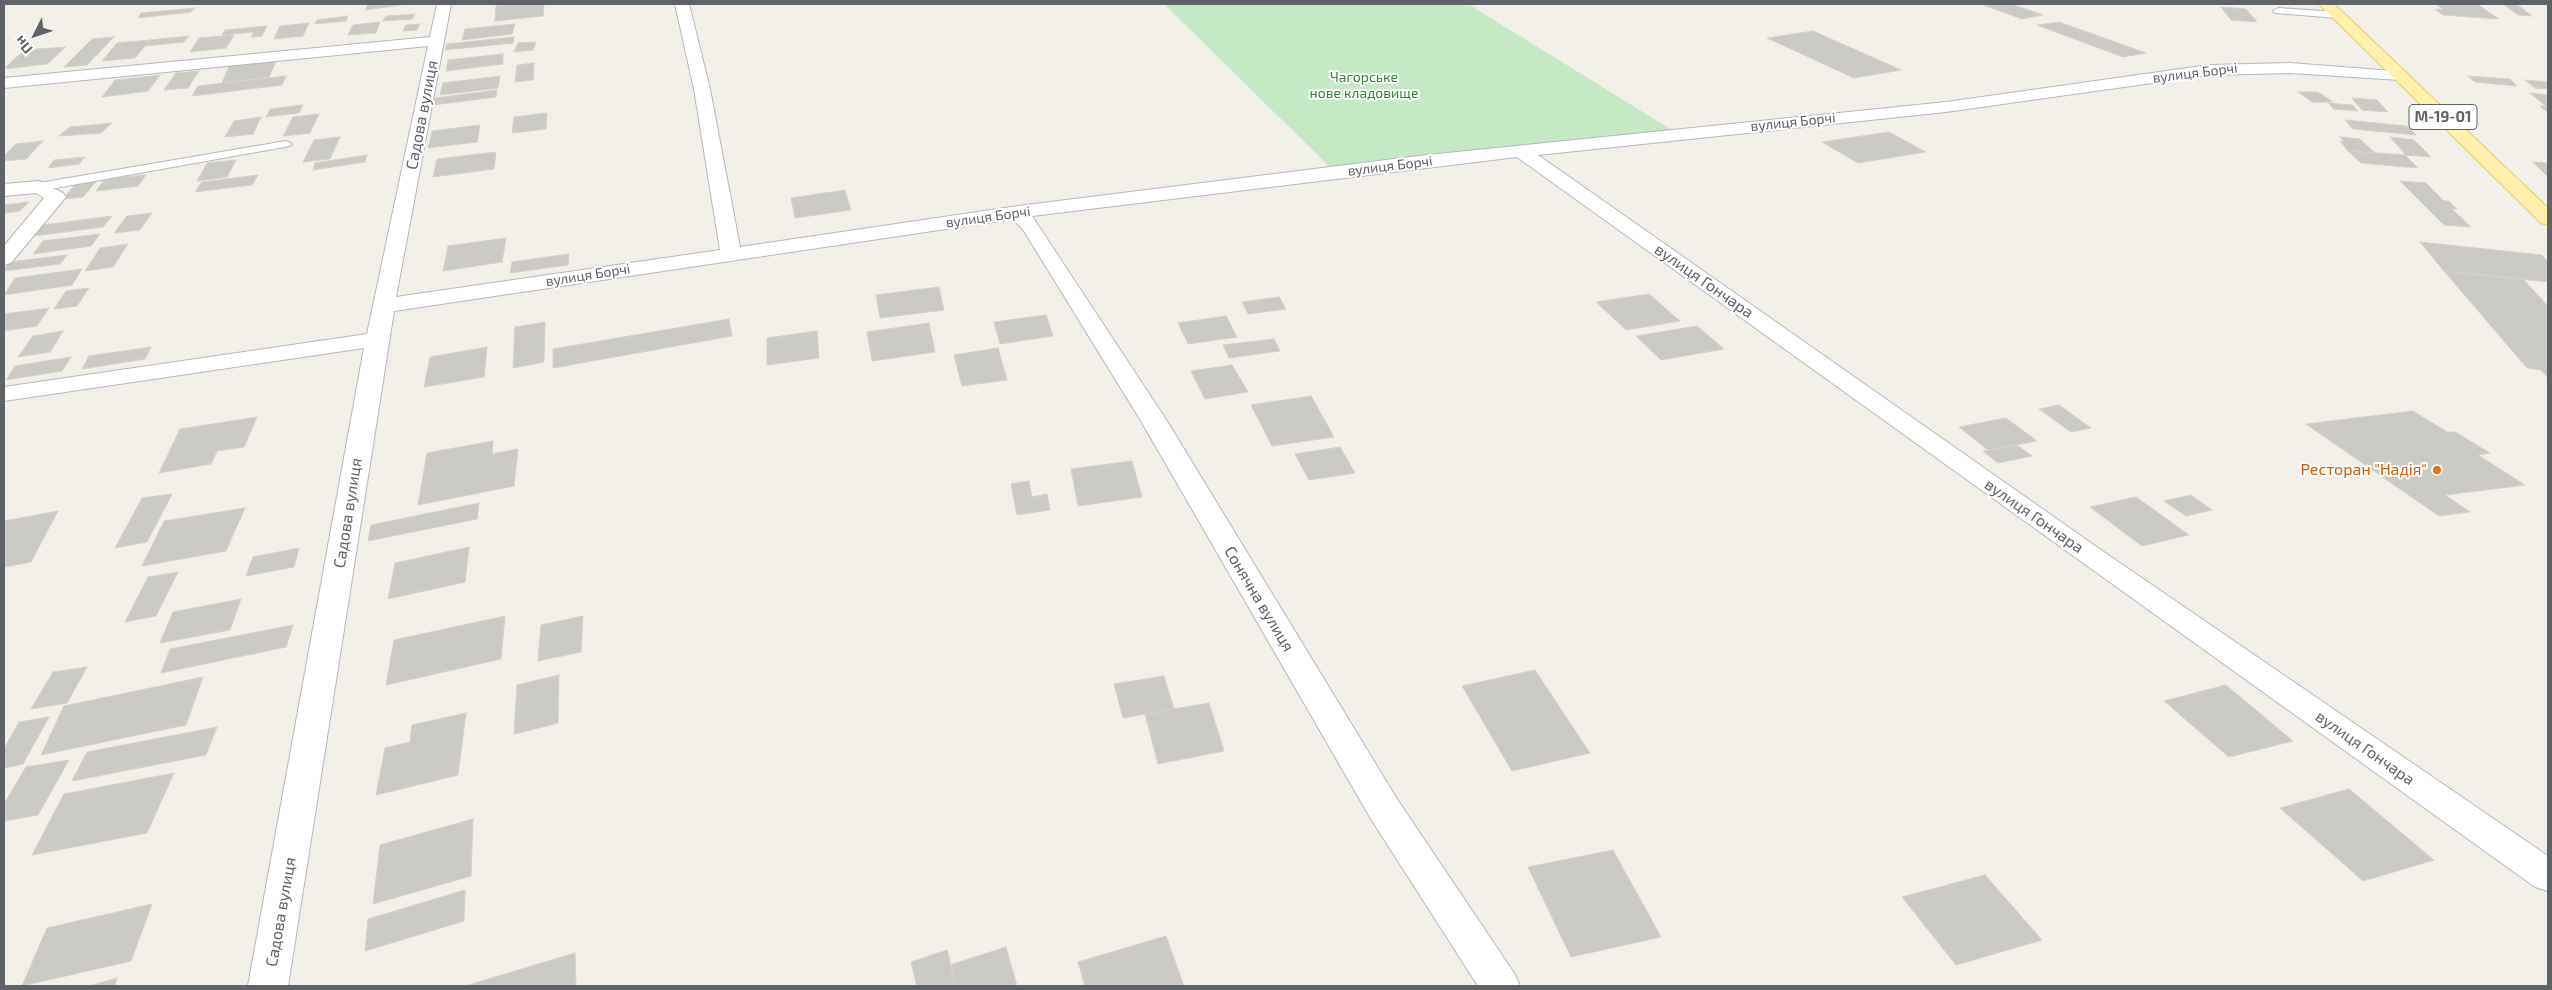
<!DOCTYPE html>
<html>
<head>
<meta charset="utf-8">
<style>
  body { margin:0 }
  #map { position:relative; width:2552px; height:990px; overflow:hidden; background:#f1efe8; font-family:"Exo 2",sans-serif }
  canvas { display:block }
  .frame { position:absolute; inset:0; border:5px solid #5f6368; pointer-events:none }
  .north { position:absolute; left:10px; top:10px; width:50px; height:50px; -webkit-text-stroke:4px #fff; paint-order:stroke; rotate:229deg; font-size:14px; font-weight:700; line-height:20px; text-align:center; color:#5f6368 }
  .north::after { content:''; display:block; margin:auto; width:18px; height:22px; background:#5f6368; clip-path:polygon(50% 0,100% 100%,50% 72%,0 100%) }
</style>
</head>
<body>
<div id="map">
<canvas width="2552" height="990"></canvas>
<div class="frame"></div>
<div class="north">Пн</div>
</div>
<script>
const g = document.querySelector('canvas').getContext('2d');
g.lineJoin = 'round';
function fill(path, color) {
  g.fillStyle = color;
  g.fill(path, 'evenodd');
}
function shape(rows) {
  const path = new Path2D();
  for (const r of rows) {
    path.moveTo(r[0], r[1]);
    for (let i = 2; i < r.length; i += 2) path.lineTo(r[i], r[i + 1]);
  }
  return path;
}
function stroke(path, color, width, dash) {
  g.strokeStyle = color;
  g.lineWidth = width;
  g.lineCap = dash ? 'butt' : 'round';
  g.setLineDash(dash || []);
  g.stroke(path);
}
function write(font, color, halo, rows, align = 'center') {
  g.font = font + ' "Exo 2",sans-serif';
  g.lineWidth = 4;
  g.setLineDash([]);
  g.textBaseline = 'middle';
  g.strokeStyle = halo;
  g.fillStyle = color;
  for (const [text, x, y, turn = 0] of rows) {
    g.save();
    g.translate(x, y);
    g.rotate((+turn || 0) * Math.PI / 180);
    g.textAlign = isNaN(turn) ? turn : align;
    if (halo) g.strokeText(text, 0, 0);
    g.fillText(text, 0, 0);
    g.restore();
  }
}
fill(shape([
  [1164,4,1468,4,1672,130,1334,171]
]), '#c5e8c5');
const building = shape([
  [368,4,408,4,365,10,368,4],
  [517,4,544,4,543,16,495,21,496,6,517,4],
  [1981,4,2011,4,2043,15,2022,19,1981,4],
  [2436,4,2477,4,2499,19,2443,15,2435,9,2444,10,2436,4],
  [2503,4,2516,4,2532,16,2518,15,2503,4],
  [2221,7,2246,9,2257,22,2231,20,2221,7],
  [195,8,191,12,138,18,141,13,195,8],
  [415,14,412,19,382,21,386,16,415,14],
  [348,16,346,21,315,24,317,20,348,16],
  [380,22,376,33,348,35,353,25,380,22],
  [2059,22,2146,53,2123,57,2037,25,2059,22],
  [309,23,303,36,274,39,280,26,309,23],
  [420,24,417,30,403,31,406,25,420,24],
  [515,24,512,34,462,40,465,29,515,24],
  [267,26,262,36,251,37,254,32,222,35,225,30,267,26],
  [1813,31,1901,70,1854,78,1767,38,1813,31],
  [234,35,226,48,190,52,199,38,234,35],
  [189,36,184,42,145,46,150,40,189,36],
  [114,37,87,65,64,67,92,39,114,37],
  [514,37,513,43,445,50,447,44,514,37],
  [150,40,135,58,102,61,117,43,150,40],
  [536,42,533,50,514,52,518,43,536,42],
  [66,47,47,64,4,69,24,50,66,47],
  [503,54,503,64,446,71,448,60,503,54],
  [276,61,269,77,222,83,229,66,276,61],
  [534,63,533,80,515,82,517,65,534,63],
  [199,71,188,88,164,90,176,73,199,71],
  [160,75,148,91,102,97,115,80,160,75],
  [286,76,282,85,192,96,198,86,286,76],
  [500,76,498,88,440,95,443,83,500,76],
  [2468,76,2510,79,2517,86,2475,82,2468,76],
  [2525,80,2548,82,2548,89,2535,88,2525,80],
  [497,90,496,97,433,105,435,98,497,90],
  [2298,92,2318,92,2333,102,2312,102,2298,92],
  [2530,93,2548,95,2548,113,2540,106,2546,106,2530,93],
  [2352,98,2377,100,2388,112,2362,110,2352,98],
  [2328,103,2352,105,2358,111,2334,109,2328,103],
  [303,105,299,113,266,117,270,109,303,105],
  [547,113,546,129,512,133,514,117,547,113],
  [319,114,310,133,283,136,293,117,319,114],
  [261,117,253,134,225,137,234,121,261,117],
  [2345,120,2407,126,2416,135,2353,129,2345,120],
  [112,123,101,133,59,136,70,127,112,123],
  [480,125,477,142,428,148,432,131,480,125],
  [1889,132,1926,152,1858,163,1822,142,1889,132],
  [340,137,330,159,303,162,314,140,340,137],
  [2340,137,2360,139,2375,153,2348,151,2340,141,2345,142,2340,137],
  [2390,137,2414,140,2431,157,2406,155,2390,137],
  [43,141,26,159,4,161,4,156,16,144,43,141],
  [2348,151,2405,155,2418,168,2361,163,2348,151],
  [496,152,494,169,433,177,437,159,496,152],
  [367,155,365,162,313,170,315,163,367,155],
  [85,157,79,164,48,168,54,160,85,157],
  [236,160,227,177,197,181,207,163,236,160],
  [2533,162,2548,163,2548,177,2533,162],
  [146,175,138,186,96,191,105,179,146,175],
  [258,175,252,185,195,192,202,182,258,175],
  [98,179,83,197,63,199,78,181,98,179],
  [2400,181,2426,183,2444,201,2449,201,2457,209,2452,209,2471,227,2444,225,2400,181],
  [845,190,851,210,795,218,791,198,845,190],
  [29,202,20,211,4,213,4,205,29,202],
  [152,213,140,230,114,233,127,216,152,213],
  [112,216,103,227,33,236,43,225,112,216],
  [100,234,91,246,33,254,43,241,100,234],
  [506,238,502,262,443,271,448,246,506,238],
  [2420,242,2542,255,2548,262,2548,282,2444,271,2420,242],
  [128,244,113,267,85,271,100,248,128,244],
  [569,254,568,265,510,273,512,262,569,254],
  [67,255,60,264,4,271,9,262,67,255],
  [82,269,72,285,4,295,15,278,82,269],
  [2444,271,2523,279,2548,306,2548,378,2541,370,2527,368,2444,271],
  [939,287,944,310,880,318,876,295,939,287],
  [89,288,77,306,54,309,66,291,89,288],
  [1649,294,1680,321,1626,330,1596,302,1649,294],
  [1279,297,1286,309,1248,314,1242,302,1279,297],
  [49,308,37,326,4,331,4,314,49,308],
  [1046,315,1053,336,1000,344,994,322,1046,315],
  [1226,316,1237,337,1188,344,1178,323,1226,316],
  [729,319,732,336,553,368,553,349,729,319],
  [545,322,544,362,513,368,515,327,545,322],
  [929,323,935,352,872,361,867,332,929,323],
  [1697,326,1724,349,1661,360,1636,336,1697,326],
  [63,331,50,352,18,357,33,336,63,331],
  [817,331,819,358,767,365,767,338,817,331],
  [1274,339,1280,351,1229,358,1223,345,1274,339],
  [151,347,145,359,82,369,89,356,151,347],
  [487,347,484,377,424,387,430,357,487,347],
  [998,348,1007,380,962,386,954,355,998,348],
  [71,357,62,371,6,380,15,366,71,357],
  [1232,365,1248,392,1205,399,1191,371,1232,365],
  [1311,396,1334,437,1272,446,1251,405,1311,396],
  [2059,405,2091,428,2071,432,2039,409,2059,405],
  [2413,411,2447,432,2455,432,2490,453,2478,455,2525,485,2445,495,2470,512,2439,516,2306,424,2413,411],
  [257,417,244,447,217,451,211,464,159,473,180,429,257,417],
  [2006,418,2037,441,1988,450,1959,427,2006,418],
  [493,441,492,454,518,449,514,486,418,505,427,453,493,441],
  [2017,445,2032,456,1998,463,1983,451,2017,445],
  [1340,447,1355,473,1309,480,1295,454,1340,447],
  [1132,461,1142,497,1078,506,1071,469,1132,461],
  [1029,481,1032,497,1047,494,1050,510,1017,515,1011,484,1029,481],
  [172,494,147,542,115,548,142,498,172,494],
  [2191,495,2212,510,2186,516,2164,501,2191,495],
  [2136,497,2189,535,2142,546,2090,507,2136,497],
  [479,503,477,519,368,541,371,525,479,503],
  [245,508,226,551,142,566,164,521,245,508],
  [58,511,31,562,4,567,4,521,58,511],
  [469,547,465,582,388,599,395,563,469,547],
  [299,548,294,567,246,576,253,557,299,548],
  [178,572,156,616,125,622,148,577,178,572],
  [241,599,230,630,160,643,173,612,241,599],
  [505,616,501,659,386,685,394,640,505,616],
  [583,616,581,652,538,661,541,625,583,616],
  [293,625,286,647,161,673,170,649,293,625],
  [87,667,67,703,31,709,53,672,87,667],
  [1535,670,1590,753,1512,771,1462,686,1535,670],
  [559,675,558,723,514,734,517,685,559,675],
  [1164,676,1174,709,1123,718,1114,684,1164,676],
  [203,677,186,725,41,755,64,706,203,677],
  [2226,685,2293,741,2229,757,2164,701,2226,685],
  [1209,703,1224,751,1158,764,1145,714,1209,703],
  [466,713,458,775,376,795,385,748,410,742,412,725,466,713],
  [49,717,23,764,4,768,4,749,19,722,49,717],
  [217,727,206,755,72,781,87,752,217,727],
  [69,760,38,815,4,821,4,804,26,767,69,760],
  [174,773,147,833,32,855,64,794,174,773],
  [2349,789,2434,860,2363,881,2280,808,2349,789],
  [473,819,471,876,373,904,380,845,473,819],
  [1613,850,1661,937,1571,957,1528,867,1613,850],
  [1985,875,2042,940,1956,965,1902,897,1985,875],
  [465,890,464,921,365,951,368,919,465,890],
  [152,904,131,961,22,986,47,928,152,904],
  [1166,936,1184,986,1085,986,1078,962,1166,936],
  [1006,947,1017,986,956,986,950,965,1006,947],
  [947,950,956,986,917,986,911,962,947,950],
  [575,953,576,986,465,986,575,953],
  [117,978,115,986,89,986,117,978]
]);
fill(building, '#cccac5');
stroke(building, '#d6d1c6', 1);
const lane = shape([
  [2278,8,2338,12,2343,15,2338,18,2275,13,2273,11,2278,8],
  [286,141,292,144,290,146,39,191,33,187,39,183,286,141]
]);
const street = shape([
  [437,4,451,4,396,297,720,250,694,89,675,4,689,4,710,89,740,247,1018,206,1418,156,1946,102,2209,65,2290,63,2406,72,2408,75,2400,80,2290,73,2209,75,1946,112,1538,155,2101,550,2548,856,2548,891,2535,887,1517,157,1032,216,1167,421,1397,799,1514,973,1520,986,1478,986,1371,819,1141,421,1024,231,1013,219,394,311,288,986,248,986,364,348,4,401,4,387,367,334,428,46,4,88,4,78,430,37,437,4],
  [39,181,63,193,66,197,11,263,4,265,4,246,44,198,36,193,4,196,4,184,39,181]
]);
const primary = shape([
  [2319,4,2334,4,2548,208,2548,225,2541,223,2319,4]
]);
stroke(lane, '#b5b8bc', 2);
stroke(street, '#b5b8bc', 2);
stroke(primary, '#f2c960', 2);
fill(lane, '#fff');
fill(street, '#fff');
fill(primary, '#fff2af');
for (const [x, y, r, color] of [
  [2437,470,5,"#e8710a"]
]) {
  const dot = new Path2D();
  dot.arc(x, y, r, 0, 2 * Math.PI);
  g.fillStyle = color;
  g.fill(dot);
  stroke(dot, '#fff', 2);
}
write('14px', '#5f6368', '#fff', [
  ["вулиця Борчі",2195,73,-7],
  ["вулиця Борчі",1793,122,-6],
  ["вулиця Борчі",1390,166,-7],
  ["вулиця Борчі",988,217,-8],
  ["вулиця Борчі",588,275,-9]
]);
write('14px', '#348238', '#fff', [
  ["Чагорське",1364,77],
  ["нове кладовище",1364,93]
]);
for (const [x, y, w] of [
  [2443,117,68]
]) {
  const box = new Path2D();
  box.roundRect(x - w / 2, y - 12.5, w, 25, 4);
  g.fillStyle = '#fff';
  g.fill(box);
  stroke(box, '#5f6368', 1);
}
write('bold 15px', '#5f6368', null, [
  ["М-19-01",2443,117]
]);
write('16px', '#5f6368', '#fff', [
  ["Садова вулиця",422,115,-79],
  ["вулиця Гончара",1704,281,35],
  ["Садова вулиця",348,513,-81],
  ["вулиця Гончара",2034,516,35],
  ["Сонячна вулиця",1259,599,59],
  ["вулиця Гончара",2365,748,35],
  ["Садова вулиця",281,912,-80]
]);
write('16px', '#c56008', '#fff', [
  ["Ресторан \"Надія\"",2427,470]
], 'right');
</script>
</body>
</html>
